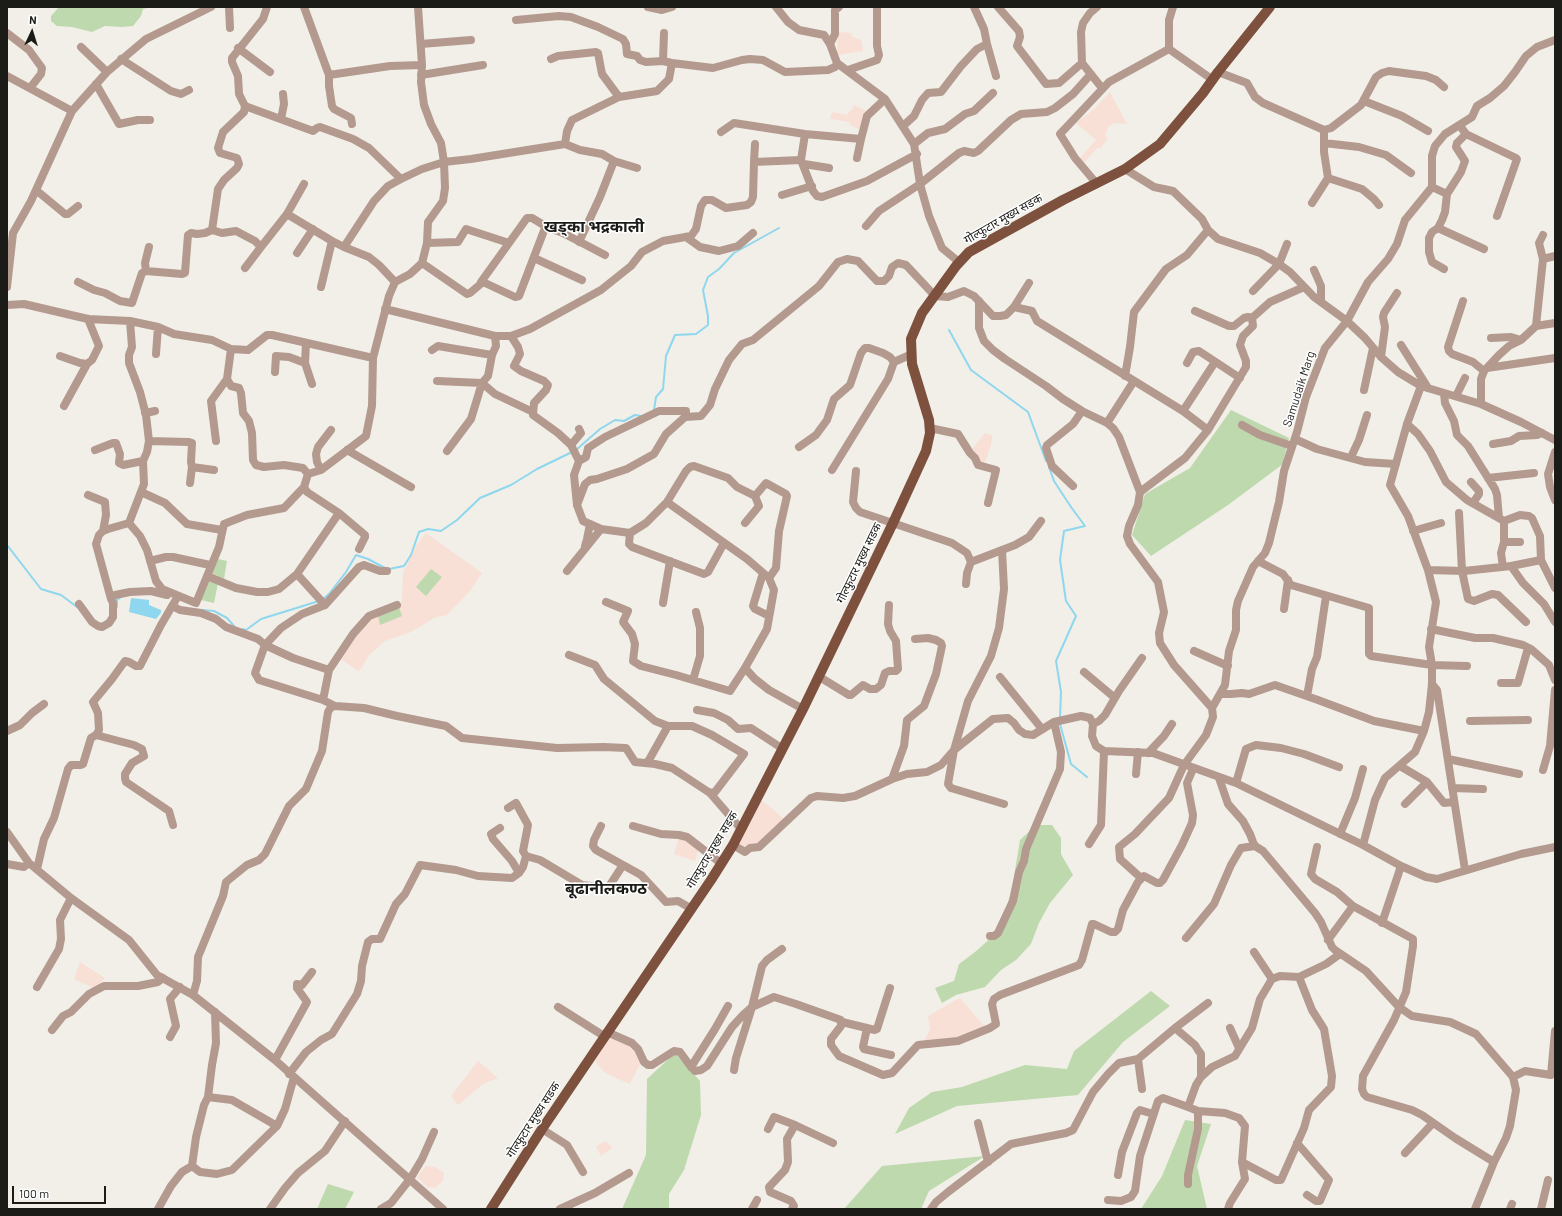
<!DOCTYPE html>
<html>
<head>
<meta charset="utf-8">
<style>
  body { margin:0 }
  #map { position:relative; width:1562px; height:1216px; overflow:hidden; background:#f1efe8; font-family:Barlow,sans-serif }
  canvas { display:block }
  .frame { position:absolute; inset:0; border:8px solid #1b1b18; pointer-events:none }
  .north { position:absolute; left:12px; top:12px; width:40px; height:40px; -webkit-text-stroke:3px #fff; paint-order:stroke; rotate:4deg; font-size:11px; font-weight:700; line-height:16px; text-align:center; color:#1b1b18 }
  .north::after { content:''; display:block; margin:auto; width:14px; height:18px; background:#1b1b18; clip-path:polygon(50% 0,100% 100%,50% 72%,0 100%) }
  .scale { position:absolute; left:12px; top:1186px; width:94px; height:18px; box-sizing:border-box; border:2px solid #1b1b18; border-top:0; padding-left:5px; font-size:12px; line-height:14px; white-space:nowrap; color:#1b1b18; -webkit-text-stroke:3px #fff; paint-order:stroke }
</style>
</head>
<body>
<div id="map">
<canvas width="1562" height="1216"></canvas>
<div class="frame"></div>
<div class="north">N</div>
<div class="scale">100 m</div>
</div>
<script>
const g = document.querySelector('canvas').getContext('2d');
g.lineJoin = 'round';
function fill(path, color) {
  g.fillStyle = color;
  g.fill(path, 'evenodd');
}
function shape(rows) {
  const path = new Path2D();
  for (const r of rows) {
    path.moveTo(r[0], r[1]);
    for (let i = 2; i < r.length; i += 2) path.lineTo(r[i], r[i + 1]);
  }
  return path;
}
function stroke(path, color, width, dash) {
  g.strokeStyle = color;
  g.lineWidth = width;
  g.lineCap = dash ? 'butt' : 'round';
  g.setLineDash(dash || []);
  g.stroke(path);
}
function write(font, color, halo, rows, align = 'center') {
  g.font = font + ' Barlow,"Noto Sans Devanagari",sans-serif';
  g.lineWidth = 3;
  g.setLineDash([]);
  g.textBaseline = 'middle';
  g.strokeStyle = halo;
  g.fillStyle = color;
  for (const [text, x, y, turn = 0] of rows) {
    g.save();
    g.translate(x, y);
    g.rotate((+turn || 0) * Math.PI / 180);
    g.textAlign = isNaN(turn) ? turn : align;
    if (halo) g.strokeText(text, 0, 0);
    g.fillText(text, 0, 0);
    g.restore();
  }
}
fill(shape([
  [838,32,852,33,851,36,861,40,863,51,837,55],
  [1110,92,1127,124,1114,123,1108,127,1105,136,1108,138,1100,149,1098,147,1082,165,1078,160,1096,140,1076,123,1093,110],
  [854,105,867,111,859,129,850,125,850,122,830,119,832,112,847,115,852,109],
  [985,433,992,435,992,437,991,445,985,463,976,462,973,448],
  [426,533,482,573,470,591,447,615,436,617,411,632,385,641,369,655,363,666,358,671,338,657,367,620,398,607,402,601,403,573,416,546],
  [760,800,768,805,785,820,759,845,745,851,736,845],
  [679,837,700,844,695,861,674,854],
  [80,962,105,978,96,989,74,979],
  [960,998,985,1027,956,1040,924,1041,930,1029,928,1016],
  [610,1036,635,1046,642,1060,630,1084,605,1073,595,1061],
  [478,1061,498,1078,483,1084,458,1105,451,1096],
  [605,1141,611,1146,612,1148,601,1156,596,1147],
  [426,1166,435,1167,444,1173,443,1181,435,1188,427,1187,417,1177]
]), '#f8e0d6');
fill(shape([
  [59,7,152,7,143,9,141,16,133,26,122,27,105,26,92,32,72,27,57,26,51,21,51,16],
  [1231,410,1289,438,1283,464,1228,505,1151,556,1132,535,1145,494,1190,468],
  [218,559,227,561,224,579,211,573],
  [431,569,442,577,426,596,416,587],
  [208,579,218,583,214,603,201,600],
  [399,607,402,616,380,625,378,616],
  [1036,825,1052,825,1061,838,1061,854,1073,875,1050,903,1039,923,1031,944,1016,960,1001,970,985,987,956,995,942,1003,935,988,954,981,959,964,975,952,1002,928,1013,882,1020,840],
  [1151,991,1170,1006,1123,1042,1078,1095,957,1106,895,1134,909,1108,932,1092,962,1087,1025,1065,1067,1069,1074,1051],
  [675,1053,700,1081,701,1115,684,1170,669,1194,669,1209,622,1209,646,1155,647,1079],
  [1185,1120,1211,1124,1197,1166,1207,1209,1141,1209,1162,1176],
  [985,1156,929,1191,921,1209,844,1209,882,1166],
  [328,1184,354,1192,345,1209,317,1209]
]), '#bfd9ae');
fill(shape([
  [131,598,149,600,149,605,161,610,161,613,156,619,129,612]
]), '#8ed7ee');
stroke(shape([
  [949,330,971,370,1028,412,1046,461],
  [654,410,656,397,663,389,666,356,675,335,696,334,708,325,708,316,703,290,708,277,719,269,734,253,779,228],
  [576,450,600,429,615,420,624,421,635,415,641,416],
  [1049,467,1054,481,1071,507,1085,526,1064,531,1060,560,1066,601,1076,616,1056,661,1061,692,1060,719],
  [7,545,41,589,61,595,77,607],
  [389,569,404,566,411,555,419,532,428,529,441,531,457,520,480,498,511,485,537,469,572,452],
  [323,599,329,594,346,572,356,555,368,559,385,568],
  [117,607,117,600,121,597],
  [202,610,214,611,227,618,234,626],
  [242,629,246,630,261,619,319,601],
  [1060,724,1071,764,1087,777]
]), '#8ed7ee', 2);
stroke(shape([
  [229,7,230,28],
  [267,7,263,19,232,58,232,62,238,76,239,94,245,106,244,112,223,132,218,148,220,153,237,158,239,164,237,168,224,180,218,189,212,230,222,233,236,231,255,241,261,247,287,214,332,241,344,247],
  [304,7,329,75,329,86,332,106,334,109,351,118,352,124],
  [648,7,662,10,672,7],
  [998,7,1019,31,1020,37,1017,46,1046,84,1059,83,1082,63],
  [1097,7,1090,13,1083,23,1081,32,1082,63,1102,88],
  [516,20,559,16,571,17,598,27,623,39,626,44,627,54,637,56,640,60,646,62,663,61,672,63,713,68,742,60,750,59,763,60,785,72,828,70,835,67,837,63],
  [7,33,29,50,42,68,41,74,30,88],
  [421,44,471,40],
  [830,44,835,34,835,10,839,7],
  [987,44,996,76],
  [81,47,107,72],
  [238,48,270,72],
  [1169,49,1213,80],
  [121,59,171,91,181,94,189,90],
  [551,59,558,56,596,52,598,53,602,74,619,97],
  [663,61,664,33],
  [848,70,877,60,879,55,877,46,877,7],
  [1218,72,1247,83,1255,97,1263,103,1324,130,1331,128,1361,105,1376,77,1382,73,1389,71,1426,76,1436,80,1444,87],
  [329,75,390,66,422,65,418,7],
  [421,75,483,65],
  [7,76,72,111],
  [96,84,119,124,138,120,150,120],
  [885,99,914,144,920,184,929,216,942,248,959,262],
  [1364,101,1402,116,1428,131],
  [245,106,313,131,317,128,320,127,353,139,369,148,401,179,388,186,374,201,344,247,369,257,379,265,395,282],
  [281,119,284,104,283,94],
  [903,126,914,116,922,100,928,93,941,92,961,66,977,49,987,44,984,29,974,7],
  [1460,126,1466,134,1516,158,1517,159,1497,216],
  [721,132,734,123,805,134,861,139,867,116,885,99,837,63,830,44,824,35,799,30,788,22,776,7],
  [1324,143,1359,147,1386,155,1411,173],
  [565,144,567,131,572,120,619,97,657,91,669,79,672,63],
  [755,144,754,162,801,160,805,134],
  [914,144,928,133,945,129,965,114,974,111,993,93],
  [857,158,861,139],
  [801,160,813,191,817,196,822,197,867,181,917,154],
  [804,164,829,168],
  [1125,169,1154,187,1173,191,1202,219,1208,230,1218,239,1260,253,1279,264,1290,272,1314,297,1347,321,1365,338,1381,357,1398,372,1421,386,1481,404,1521,422,1555,440],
  [1328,178,1362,189,1374,199,1379,205],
  [401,179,422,169,444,162,471,159,565,144,580,150,602,154,614,161,637,168],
  [1097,184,1075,158,1060,134,1109,82,1169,49,1169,20,1173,7],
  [1432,187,1447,194,1445,212,1442,220,1438,228,1432,232,1429,238,1429,252,1432,262,1444,269],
  [36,190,65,214,68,214,78,206],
  [1447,194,1461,172,1465,161,1456,147,1457,143,1466,134],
  [782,195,812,186],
  [1312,203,1328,178,1324,152,1324,130],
  [287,214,304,184],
  [866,226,879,211,920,184,959,153,964,151,974,153,978,151,1011,120,1021,114,1047,112,1055,108,1073,94,1091,74],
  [1438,228,1484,249],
  [686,237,700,247,719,251,738,246,753,233],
  [579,242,600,197,614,161],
  [427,243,458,242,466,229,509,243],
  [297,253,313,229],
  [534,258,582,280],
  [1543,259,1555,256],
  [422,263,467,294,470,293,483,282,515,297,519,296,545,228,547,227,563,233,605,255],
  [245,268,261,247],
  [1314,270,1321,286,1321,302],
  [146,271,145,263,149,247],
  [78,282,94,290,105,293,120,301,132,303,142,273,146,271,182,274,185,273,188,235,191,233,197,234,205,233,212,230],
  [481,282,527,218,532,218,547,227],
  [7,287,13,233,31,201,72,111,107,72,146,39,211,7],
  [321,287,332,241],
  [1253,291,1279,264,1287,244],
  [979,301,979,328,984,341,993,350,1005,359,1046,386,1063,399,1082,411,1107,423,1113,428,1119,437,1140,492,1138,505,1129,526,1127,536,1130,544,1158,582,1164,612,1159,633,1160,643,1174,665,1212,708],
  [1463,301,1448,347,1449,351,1452,354,1473,362,1484,371,1481,379,1481,404],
  [7,305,24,304,88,319,130,321,158,327,174,334,212,340,231,349,248,350,267,335,272,335,373,358],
  [1014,307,1032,311,1037,321,1183,411,1208,430],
  [385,309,495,336,511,336,518,347,520,354,514,366,521,371,544,381,548,385,546,390,534,403,533,415,558,433,571,445,579,461,574,475,577,505,583,521,601,529,630,533,646,523,667,502,686,471,690,467,694,466,728,478,737,487,755,496,759,506,745,523],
  [1252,318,1270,302,1304,287],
  [130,321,132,347,129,355,129,363,140,392,146,415,149,441,147,452,143,461,144,484,129,523,140,536,147,550,156,581,162,589,196,603,219,547,224,524,247,515,284,508,304,487,308,474,321,470,366,436,372,406,373,358,389,296,395,282,410,274,422,263,427,243,428,222,443,201,445,188,444,162,441,143,431,124,424,105,421,82,422,65],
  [1536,326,1555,323],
  [511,336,530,329,601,290,631,266,642,252,663,241,691,236,696,229,701,206,705,200,712,200,726,208,747,205,751,202,753,197,754,162],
  [1491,338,1511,337,1521,340],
  [1401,345,1428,388],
  [231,349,227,379,231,386,239,388,241,393,243,413,249,421,252,433,253,460,256,465,264,467,284,465,303,468,308,474],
  [432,350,438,346,492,355,496,346,495,336],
  [156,354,158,327],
  [60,356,80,363,87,364,92,360,99,346,88,319],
  [1381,357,1385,327,1383,317,1384,313,1397,293],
  [305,363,312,384],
  [1187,363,1193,352,1199,351,1240,378],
  [1487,368,1555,358],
  [1484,371,1499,355,1509,346,1521,340,1536,326,1543,259,1539,243,1543,235],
  [275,372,276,356,289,357,305,363,306,343],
  [1125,376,1130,347,1134,312,1166,269,1187,255,1208,230],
  [437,381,482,383,488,376,492,355],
  [1364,390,1373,348],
  [1444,393,1445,403,1454,421,1457,435,1468,446,1495,489,1497,495,1499,518],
  [1456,396,1465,378],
  [64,406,87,364],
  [1183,411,1215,362],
  [145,413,155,411],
  [1107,423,1134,381],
  [1407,424,1418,434,1430,451,1446,482,1467,500,1504,521,1504,542,1501,553,1503,567],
  [1242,425,1260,435,1292,446],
  [930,428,958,434,970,453,975,458,978,465,996,470,988,503],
  [1295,439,1317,449,1365,462,1396,464],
  [149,441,189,442,192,443,191,462,192,467,214,470],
  [216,441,211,401,227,379],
  [1493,444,1511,441,1519,436,1537,435,1542,433],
  [571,445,581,433,579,429],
  [799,447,816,435,827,420,834,399,850,385,861,353,865,348,869,348,883,353,890,357,894,362],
  [95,450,113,443,116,443,120,454,119,463,123,465,143,461],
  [347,450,411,487],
  [447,451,471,419,482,383,495,394,533,412],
  [1555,452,1548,474,1550,487,1555,500],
  [1351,457,1359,440,1367,415],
  [579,461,586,457,588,448,605,437,659,411,686,411],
  [321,470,317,462,316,454,318,447,331,430],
  [832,470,888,379,894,362,912,354],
  [856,471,853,502,856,508,860,512,952,543,967,553,971,562],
  [1488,478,1534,473],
  [1471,482,1479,491,1479,494,1473,503],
  [190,483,192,467],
  [1073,486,1052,466,1046,448,1047,445,1073,424,1082,411],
  [304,487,307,492,339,513,297,574,325,605,302,614,281,628,265,645,255,673,259,680,323,700,335,706,364,708,397,716,446,726,462,738,557,748,604,747,626,748,635,762,655,764,672,768,710,793,741,829],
  [141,492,165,503,187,524,222,530],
  [1140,492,1185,458,1208,430,1246,367,1246,361,1240,345,1243,336,1253,326,1252,318,1248,317,1244,318,1234,326,1229,326,1195,311],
  [88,495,105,502,106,515,103,531],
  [755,496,766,483,786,494,787,496,779,531,776,568,769,578],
  [577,505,585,484,590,480,597,479,627,469,654,454,666,434,685,417,701,416,710,405,715,389,729,360,742,344,753,340,819,286,838,262,847,259,858,261,877,281,884,281,889,276,892,267,898,263,906,265,935,296,948,297,964,291,974,296,993,316,1000,316,1006,315,1014,307,1029,283],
  [339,513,365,535,365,537,359,549],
  [1459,513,1462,571,1468,599,1474,601,1492,594,1498,595,1526,622],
  [1504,521,1520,515,1529,516,1532,518,1540,536,1541,560,1555,588],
  [1413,531,1441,523],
  [630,533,629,544,632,547,704,574,708,572,724,543],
  [1504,542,1520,542],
  [585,546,587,539,590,524],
  [1002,550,1004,589,999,628,991,656,968,701,954,750,948,784,951,788,1004,804],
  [150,561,166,557,173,557,210,565],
  [1258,561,1283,574,1291,585,1369,608,1369,654,1371,656,1432,665,1467,666],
  [1511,566,1541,560],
  [1428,570,1464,571,1511,566,1523,583,1544,604,1555,622],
  [567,571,601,529],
  [763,573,753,606,755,609,769,616],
  [207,576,236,588,257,592,268,592,279,589,297,574],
  [966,584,967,573,971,562,1015,545,1029,537,1041,521],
  [111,599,96,544,99,535,103,531,108,529,129,523],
  [606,602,628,611,623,622,632,634,635,644,633,661,641,666,676,675,730,691,745,668,767,629,774,590,769,578,747,559,667,502],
  [663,603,670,561],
  [79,604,92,622,98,626,102,627,109,623,113,617,113,603,111,599,115,595,130,592,151,591,167,595],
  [325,605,359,567,364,565,380,571,387,571],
  [172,606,180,610,201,613,216,619,226,627,258,639,265,645,293,658,329,670],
  [1284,609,1288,580],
  [1431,629,1475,638,1493,638,1523,645,1531,649,1549,665,1555,680],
  [1194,651,1228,666],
  [569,655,595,665,604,679,655,721,668,726,649,760,646,763],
  [745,668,755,679,769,690,803,709],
  [1084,672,1115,698],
  [818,676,849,695,851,695,863,685,870,689,876,689,881,685,885,673,889,671,896,671,898,669,896,641,890,631,888,624,889,605],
  [1000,677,1042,729],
  [693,680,700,656,700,628,696,612],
  [1501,683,1518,683,1528,648],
  [1432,684,1437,690,1465,870],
  [1220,694,1231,694,1242,693,1249,694,1275,685,1318,700,1374,721,1424,731],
  [1307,696,1312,669,1317,657,1326,596],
  [323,700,329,670,353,634,369,616,397,605],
  [697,710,714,713,728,720,738,729,751,728,783,749],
  [1470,721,1528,720],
  [1093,724,1099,721,1105,715,1119,691,1142,658],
  [668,726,692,726,712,735,744,754,715,792,710,793],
  [7,731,20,725,32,713,44,704],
  [96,735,134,745,142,749,144,756,132,763,125,774,125,778,126,782,169,811,173,825],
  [1148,753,1164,736,1172,724],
  [1448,759,1519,774],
  [1400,766,1427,782,1444,803,1454,802],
  [1543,770,1550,746,1555,690],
  [1136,774,1138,752],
  [1219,778,1228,804,1243,821,1250,834,1253,842,1255,846,1263,851,1315,913,1321,922,1332,947,1335,950,1366,971,1399,1007,1412,1016,1450,1022,1476,1034,1513,1077],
  [892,779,904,746,907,720,924,706,936,674,942,646,941,643,936,640,928,638,915,639],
  [1236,783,1246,749,1256,745,1281,748,1304,754,1339,767],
  [1452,788,1483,789],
  [1405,804,1427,782],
  [508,808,516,803,528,825,523,851,526,856],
  [601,826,594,840,593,846,596,850,641,875,666,902,678,901,692,909],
  [633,826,661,834,679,835,687,837,722,864],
  [500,828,491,834,493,839,512,861,519,873,523,867,526,856,540,860,582,885,608,888,623,865],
  [7,832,29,863,71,898,129,940,157,975,193,995,275,1060,443,1209],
  [1340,834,1355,798,1363,769],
  [1089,844,1101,825,1104,751],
  [733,845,745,852,750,848,759,847,811,798,817,796,843,798,855,796,892,779,907,774,927,772,941,765,954,750,993,719,1008,718,1014,723,1019,730,1025,734,1033,735,1054,722,1081,716,1090,718,1093,724,1092,736,1096,746,1104,751,1153,753,1236,783,1363,845,1401,866,1426,877,1437,879,1521,854,1555,847],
  [1363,845,1375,800,1385,778,1415,752,1424,731,1429,712,1432,684,1432,665,1429,647,1436,602,1428,570,1408,516,1390,485,1407,424,1421,386],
  [1317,847,1311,874,1315,879,1337,892,1353,906,1413,939,1413,946,1406,992,1394,1020,1363,1076,1362,1089,1364,1094,1367,1097,1412,1110,1422,1115,1455,1138,1494,1162],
  [7,864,24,867,29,863],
  [37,869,44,839,54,818,68,769,71,765,81,765,83,764,91,738,96,735,99,730,98,713,93,702,112,679,125,661,129,662,136,666,140,666,161,625,178,596],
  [1141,878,1120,859,1119,847,1135,834,1169,798,1184,765,1206,735,1213,717,1212,708,1225,685,1229,651,1236,630,1236,610,1238,601,1253,567,1265,553,1269,543,1279,502,1284,471,1297,432,1306,397,1325,348,1347,321,1368,282,1388,259,1397,244,1405,220,1432,187,1432,156,1435,146,1445,134,1472,117,1477,106,1490,98,1504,86,1515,72,1526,56,1537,47,1555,40],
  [1382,923,1401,866],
  [990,936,994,936,998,933,1013,901,1019,872,1024,861,1026,849,1060,769,1061,752,1054,722],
  [1186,938,1214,904,1231,865,1241,848,1255,846],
  [1328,940,1353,906],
  [1254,952,1272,979],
  [37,987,59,949,61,939,60,920,71,898],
  [193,995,197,981,198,957,223,896,226,882,247,865,259,860,265,854,289,806,306,789,322,751,328,712,331,707,335,706],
  [558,1007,604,1036],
  [842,1022,875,1030,877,1029,890,988],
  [867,1028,863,1047,864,1049,891,1055],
  [1175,1028,1195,1045,1198,1050,1201,1054,1201,1077],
  [1230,1028,1239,1048],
  [52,1030,63,1016,71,1012,89,994,104,986,138,986,158,982,163,978],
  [607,1032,632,1043,638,1049,644,1062,648,1065,652,1065,674,1051,680,1052,691,1067,695,1071,701,1070,707,1066,732,1027,743,1015,752,1007,774,997,796,1004,841,1020,841,1026,831,1039,831,1045,839,1056,883,1075,892,1073,918,1045,958,1041,990,1028,996,1024,992,1004,994,999,1000,995,1079,965,1082,960,1092,924,1094,924,1111,932,1115,932,1118,929,1123,910,1138,882,1144,876,1157,883,1160,883,1163,880,1182,845,1192,823,1193,815,1187,783,1193,769],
  [170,1037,176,1026,170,999,180,987],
  [275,1060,307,1002,297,988,297,984,302,985,312,972],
  [691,1067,715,1029,728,1006],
  [734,1070,736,1058,752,1007,762,966,767,960,782,949],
  [289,1074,306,1052,321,1040,332,1034,357,994,361,981,362,966,368,942,372,939,380,939,396,904,405,894,420,865,456,870,478,876,512,878,519,873],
  [1142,1089,1138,1059,1175,1028,1208,1003],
  [208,1097,212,1065,216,1043,215,1012],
  [978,1123,988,1162],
  [795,1125,833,1143],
  [542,1129,567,1145,583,1172],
  [768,1129,774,1117,795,1125,787,1139,788,1162,785,1170,769,1187,770,1192,791,1201,794,1206,792,1209],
  [1297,1143,1329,1180,1320,1201,1316,1201,1307,1195],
  [1405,1153,1433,1123],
  [1242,1162,1276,1180,1281,1180,1304,1128,1309,1110,1331,1087,1332,1076,1324,1029,1312,1010,1299,977,1326,964,1340,954],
  [192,1166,196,1137,204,1105,208,1097,232,1100,277,1126],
  [1118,1175,1122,1152,1137,1113,1140,1110,1153,1114],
  [1188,1184,1188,1175,1198,1129,1198,1111],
  [1108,1200,1121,1201,1131,1197,1135,1191,1140,1156,1158,1101,1163,1098,1188,1107],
  [158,1209,171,1186,182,1172,192,1166,200,1172,217,1174,232,1170,277,1126,285,1109,294,1077],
  [270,1209,285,1188,298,1173,325,1151,345,1121],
  [381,1209,391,1203,410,1179,422,1159,434,1132],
  [560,1209,595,1193,629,1173],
  [752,1209,757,1200],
  [931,1209,936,1202,948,1192,1011,1144,1066,1133,1073,1130,1093,1092,1108,1074,1119,1063,1138,1059],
  [1228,1209,1230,1203,1245,1179,1242,1162,1245,1126,1239,1118,1225,1113,1198,1111,1188,1107,1196,1085,1201,1077,1212,1067,1235,1056,1252,1028,1260,999,1272,979,1280,976,1299,977],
  [1475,1209,1494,1162,1506,1138,1510,1126,1516,1090,1513,1077,1525,1071,1551,1075,1555,1031],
  [1510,1209,1512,1204],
  [1541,1209,1548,1180]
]), '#b3998e', 8);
stroke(shape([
  [491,1209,542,1129,711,880,733,845,803,709,893,523,926,451,930,433,929,420,912,364,911,339,922,313,956,266,969,252,1063,200,1125,169,1160,144,1203,93,1218,72,1270,7]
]), '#7e513f', 10);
write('12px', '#1b1b18', '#fff', [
  ["गोल्फुटार मुख्य सडक",1003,219,-30],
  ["Samudaik Marg",1299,389,-72],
  ["गोल्फुटार मुख्य सडक",859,563,-64],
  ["गोल्फुटार मुख्य सडक",712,850,-59],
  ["गोल्फुटार मुख्य सडक",533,1120,-57]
]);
write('bold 16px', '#1b1b18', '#fff', [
  ["खड्का भद्रकाली",594,227],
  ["बूढानीलकण्ठ",606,889]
]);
</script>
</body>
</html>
